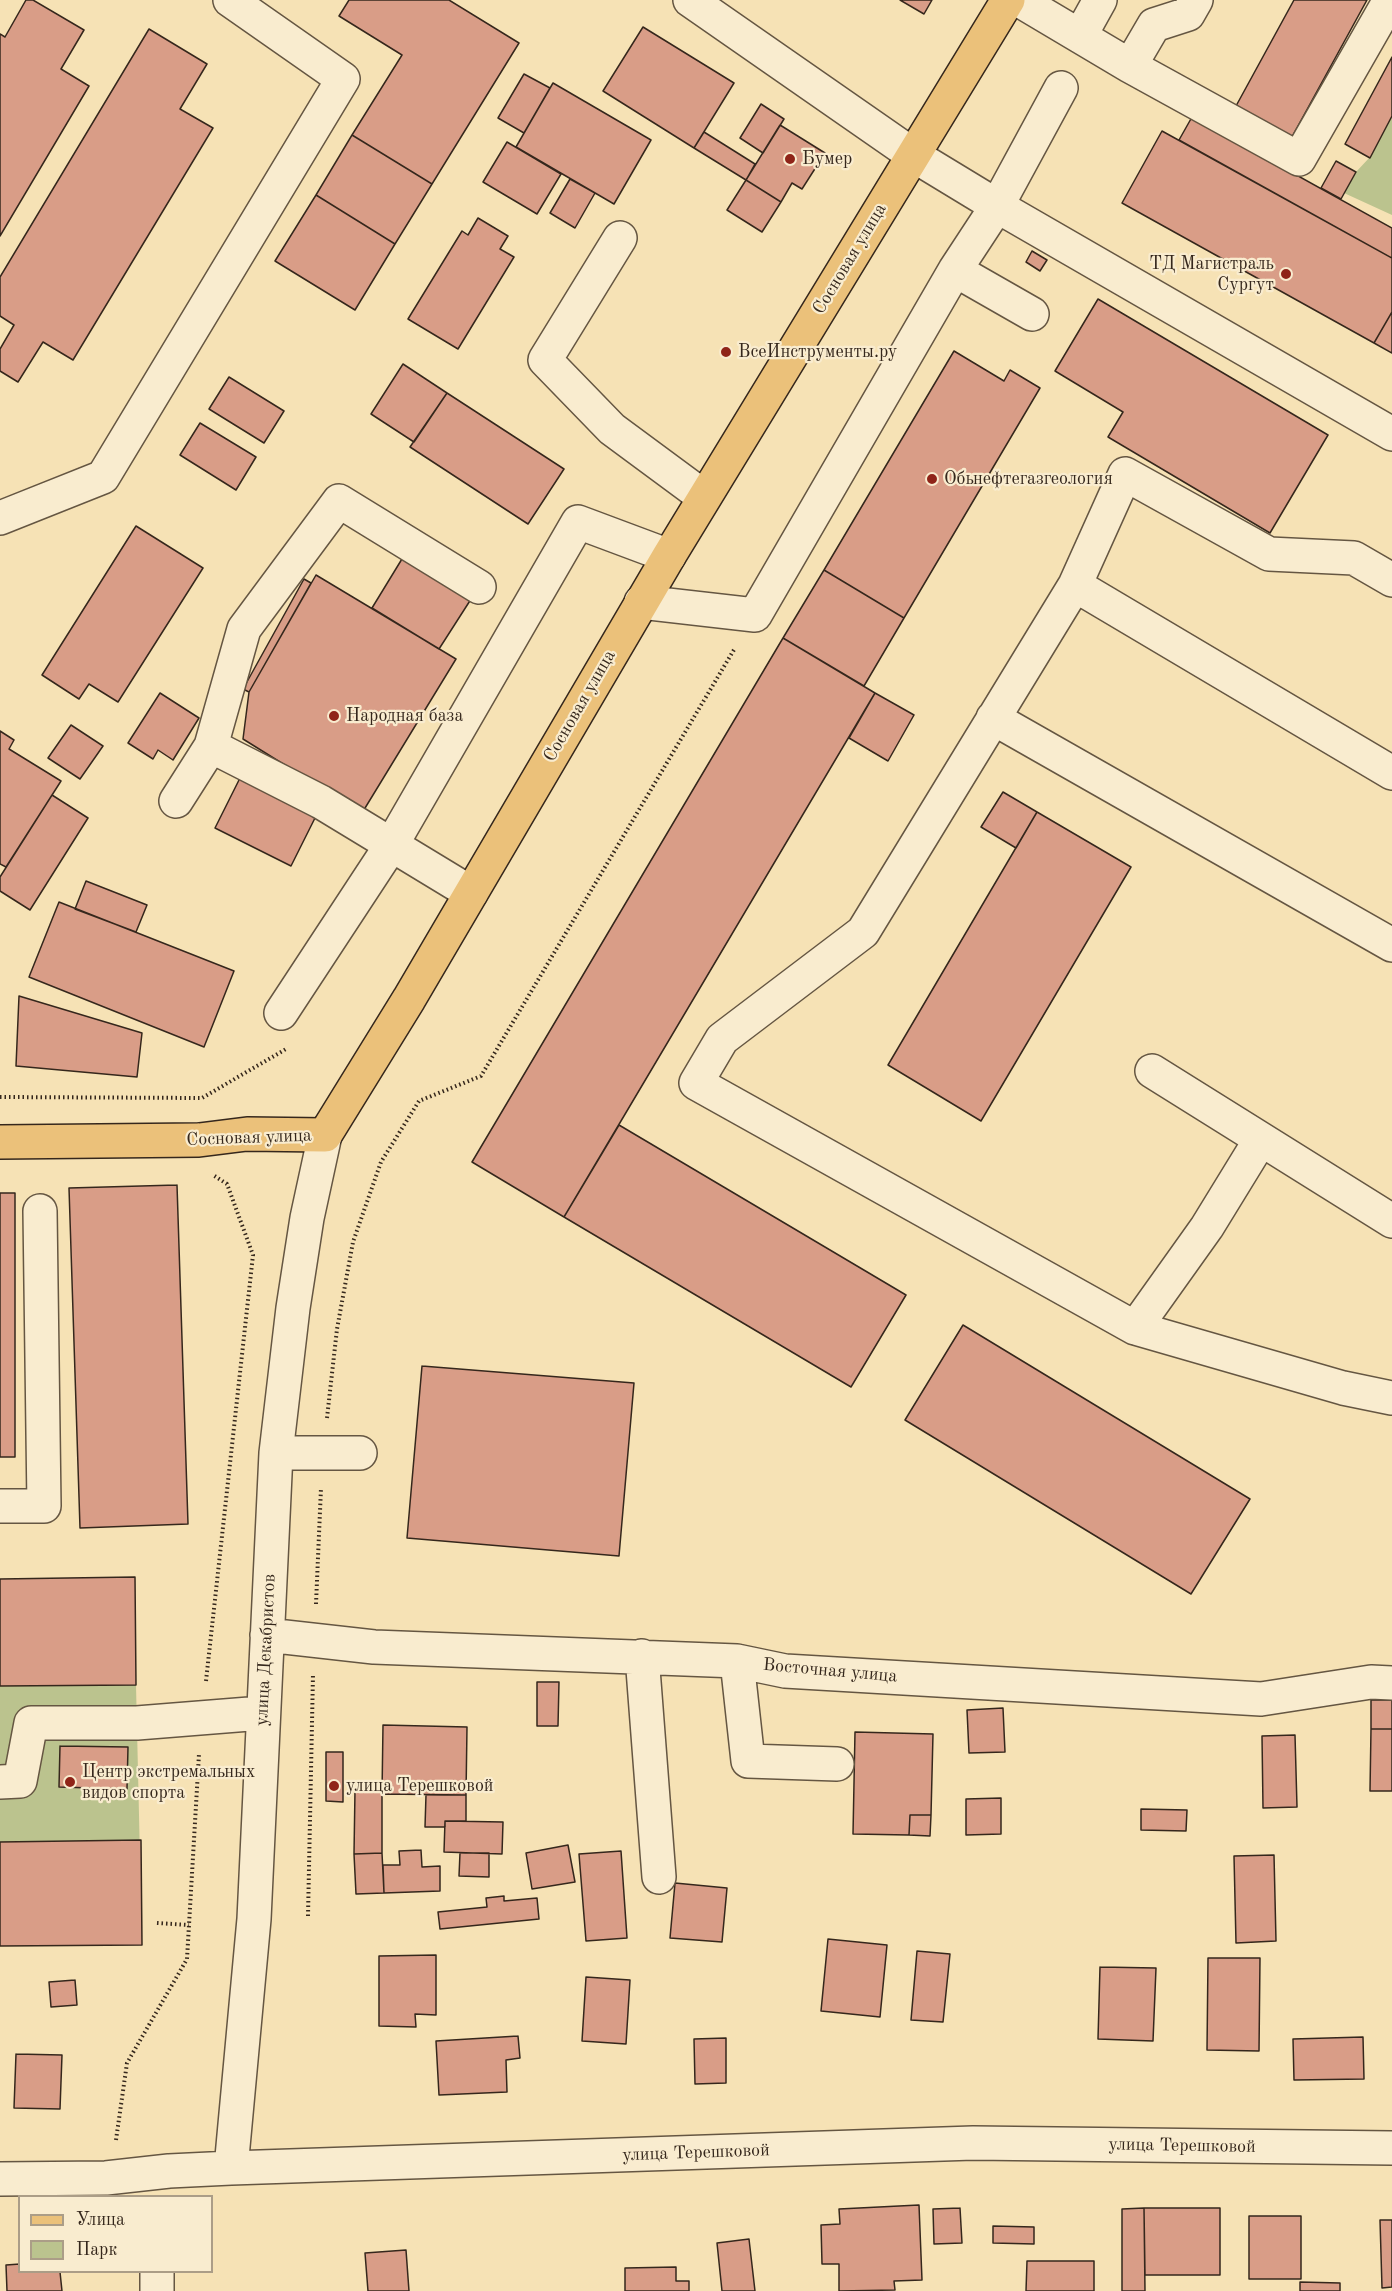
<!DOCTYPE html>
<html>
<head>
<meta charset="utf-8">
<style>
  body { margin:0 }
  #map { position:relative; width:1392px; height:2291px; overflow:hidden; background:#f6e2b5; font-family:"Old Standard TT",serif }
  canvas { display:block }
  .legend { position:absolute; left:18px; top:2195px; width:195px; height:78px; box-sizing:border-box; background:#f9eccf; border:2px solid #ab9d87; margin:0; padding:8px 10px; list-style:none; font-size:18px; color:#35271c }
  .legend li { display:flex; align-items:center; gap:12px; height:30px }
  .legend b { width:30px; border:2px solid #ab9d87 }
</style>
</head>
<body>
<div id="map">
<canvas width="1392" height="2291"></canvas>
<ul class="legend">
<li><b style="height:8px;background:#ebc17a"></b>Улица</li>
<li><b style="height:16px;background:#bbc38e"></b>Парк</li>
</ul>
</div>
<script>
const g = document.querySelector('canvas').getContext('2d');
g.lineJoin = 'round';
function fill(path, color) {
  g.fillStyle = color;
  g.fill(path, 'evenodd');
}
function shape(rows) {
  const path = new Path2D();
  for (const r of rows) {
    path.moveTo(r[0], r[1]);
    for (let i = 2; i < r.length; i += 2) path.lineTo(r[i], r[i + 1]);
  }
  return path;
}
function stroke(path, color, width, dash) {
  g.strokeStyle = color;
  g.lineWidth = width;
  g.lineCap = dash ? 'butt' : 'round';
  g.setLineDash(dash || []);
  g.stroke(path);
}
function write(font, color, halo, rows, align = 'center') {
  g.font = font + ' "Old Standard TT",serif';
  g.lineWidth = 4.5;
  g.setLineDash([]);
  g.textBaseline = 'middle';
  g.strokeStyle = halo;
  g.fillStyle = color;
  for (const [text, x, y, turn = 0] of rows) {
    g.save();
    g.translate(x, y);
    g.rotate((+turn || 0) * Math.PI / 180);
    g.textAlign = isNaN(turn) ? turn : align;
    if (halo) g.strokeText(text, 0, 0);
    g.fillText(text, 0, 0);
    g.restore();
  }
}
fill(shape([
  [1392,116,1392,215,1344,193,1356,172,1370,157],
  [136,1685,142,1945,0,1946,0,1686]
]), '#bbc38e');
const building = shape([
  [26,0,33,0,84,30,61,69,89,86,0,236,0,34,5,37,26,0],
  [349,0,449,0,519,43,432,184,352,135,402,55,339,16,349,0],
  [900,0,932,0,924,14,900,0],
  [1294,0,1367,0,1292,137,1236,106,1294,0],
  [643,27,734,83,694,148,603,91,643,27],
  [149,29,207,64,180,109,213,128,73,360,43,342,18,382,0,371,0,349,14,325,0,316,0,277,149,29],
  [1392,57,1392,116,1370,158,1345,144,1392,57],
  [524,74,550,88,524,133,498,118,524,74],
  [553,83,651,140,614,204,516,147,553,83],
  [761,104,784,119,763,153,740,138,761,104],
  [1192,117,1392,228,1392,258,1179,140,1192,117],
  [780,125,825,153,802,189,792,183,781,202,746,180,780,125],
  [1162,131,1392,258,1392,312,1374,343,1122,203,1162,131],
  [704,132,755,164,746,180,694,148,704,132],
  [352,135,432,184,395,244,316,195,352,135],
  [507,142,561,174,537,214,483,182,507,142],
  [1336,161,1356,172,1341,199,1321,188,1336,161],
  [570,179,595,193,575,228,550,213,570,179],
  [746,180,781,202,762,232,727,210,746,180],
  [316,195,395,244,355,310,275,261,316,195],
  [478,218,508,236,500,249,514,257,458,349,408,319,462,231,468,235,478,218],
  [1032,251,1047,260,1040,271,1026,262,1032,251],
  [1098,299,1328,435,1270,533,1108,437,1123,412,1055,371,1098,299],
  [1392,312,1392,353,1374,343,1392,312],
  [954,351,1004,381,1010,370,1040,388,904,618,824,570,954,351],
  [403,364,447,393,414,442,371,414,403,364],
  [229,377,284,411,264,443,209,409,229,377],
  [447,393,564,469,528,524,410,447,447,393],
  [200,423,256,457,236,490,180,455,200,423],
  [136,526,203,568,118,702,89,684,79,699,42,675,136,526],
  [405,554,473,596,439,649,372,608,405,554],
  [824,570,904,618,864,686,783,638,824,570],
  [316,575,456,659,362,813,243,739,249,692,316,575],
  [304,579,311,583,249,692,243,689,304,579],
  [783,638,875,693,564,1217,472,1162,783,638],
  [160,693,199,718,173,760,158,750,153,759,128,743,160,693],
  [875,693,914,715,888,761,849,738,875,693],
  [71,725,103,746,80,779,48,758,71,725],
  [0,731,14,740,9,749,61,781,6,867,0,864,0,731],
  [241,776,317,814,291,866,215,828,241,776],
  [1003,792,1037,812,1016,848,981,827,1003,792],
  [52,795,88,818,30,910,0,891,0,877,52,795],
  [1037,812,1131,867,981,1121,888,1065,1037,812],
  [86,881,147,905,136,932,75,909,86,881],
  [59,902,234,971,204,1047,29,977,59,902],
  [19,996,142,1033,137,1077,16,1066,19,996],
  [619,1125,906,1295,851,1387,564,1217,619,1125],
  [177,1185,188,1524,80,1528,69,1188,177,1185],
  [0,1193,15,1193,15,1457,0,1457,0,1193],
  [963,1325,1250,1499,1191,1594,905,1420,963,1325],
  [422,1366,634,1383,619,1556,407,1538,422,1366],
  [135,1577,136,1685,0,1686,0,1579,135,1577],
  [537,1682,559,1682,558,1726,537,1726,537,1682],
  [1371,1700,1392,1700,1392,1729,1371,1729,1371,1700],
  [1003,1708,1005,1752,969,1753,967,1710,1003,1708],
  [383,1725,467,1727,466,1795,382,1794,383,1725],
  [1371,1729,1392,1729,1392,1791,1370,1791,1371,1729],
  [855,1732,933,1734,931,1815,910,1815,909,1835,853,1834,855,1732],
  [1295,1735,1297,1807,1263,1808,1262,1736,1295,1735],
  [60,1746,128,1747,127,1789,59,1787,60,1746],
  [326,1752,343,1752,343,1802,326,1801,326,1752],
  [382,1789,382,1853,354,1854,355,1790,382,1789],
  [426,1795,466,1795,466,1821,445,1821,445,1827,425,1827,426,1795],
  [1001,1798,1001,1834,966,1835,966,1799,1001,1798],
  [1141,1809,1187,1810,1186,1831,1141,1830,1141,1809],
  [910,1815,931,1815,930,1836,909,1835,910,1815],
  [445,1821,503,1822,502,1854,444,1852,445,1821],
  [141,1840,142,1945,0,1946,0,1842,141,1840],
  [568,1845,575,1882,532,1889,526,1853,568,1845],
  [421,1850,422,1867,440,1866,440,1891,384,1893,383,1865,400,1865,399,1851,421,1850],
  [621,1851,627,1938,586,1941,579,1854,621,1851],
  [382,1853,384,1893,356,1894,354,1854,382,1853],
  [460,1853,489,1853,489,1877,459,1876,460,1853],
  [1274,1855,1276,1941,1236,1943,1234,1856,1274,1855],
  [675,1883,727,1888,722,1942,670,1938,675,1883],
  [504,1896,504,1901,537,1898,539,1919,440,1929,438,1912,487,1907,486,1898,504,1896],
  [828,1939,887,1945,880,2017,821,2011,828,1939],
  [917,1951,950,1954,943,2022,911,2020,917,1951],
  [436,1955,436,2015,415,2014,416,2027,379,2026,379,1956,436,1955],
  [1208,1958,1260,1958,1259,2051,1207,2050,1208,1958],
  [1100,1967,1156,1968,1153,2041,1098,2039,1100,1967],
  [586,1977,630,1980,626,2044,582,2041,586,1977],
  [75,1980,77,2005,51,2007,49,1982,75,1980],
  [518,2036,520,2058,506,2060,507,2092,439,2095,436,2041,518,2036],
  [1363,2037,1364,2079,1294,2080,1293,2039,1363,2037],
  [726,2038,726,2083,695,2084,694,2039,726,2038],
  [16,2054,62,2055,60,2109,14,2108,16,2054],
  [919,2205,922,2280,894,2281,895,2290,839,2291,839,2264,822,2264,821,2225,840,2224,839,2209,919,2205],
  [960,2208,962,2243,934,2244,933,2209,960,2208],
  [1144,2208,1220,2208,1220,2275,1145,2275,1144,2208],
  [1144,2208,1145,2291,1122,2291,1122,2209,1144,2208],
  [1249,2216,1301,2216,1301,2279,1249,2279,1249,2216],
  [1380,2220,1392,2220,1392,2287,1382,2288,1380,2220],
  [993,2226,1034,2227,1034,2244,993,2243,993,2226],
  [749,2239,755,2291,722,2291,717,2243,749,2239],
  [406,2250,409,2291,368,2291,365,2253,406,2250],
  [1027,2261,1094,2261,1094,2291,1026,2291,1027,2261],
  [20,2264,20,2272,60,2272,62,2291,7,2291,6,2265,20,2264],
  [676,2267,676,2281,689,2281,689,2291,625,2291,625,2268,676,2267],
  [1300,2282,1340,2283,1340,2291,1300,2291,1300,2282]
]);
fill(building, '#d99d87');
stroke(building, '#35271c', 1.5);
const minor = shape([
  [690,0,913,155,997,206,1392,434],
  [1019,0,1130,66,1299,159,1390,0],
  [1080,36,1100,0],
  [1130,66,1154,25,1188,14,1196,0],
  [620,238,545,360,612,429,704,497],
  [955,270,1032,314],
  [0,518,103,477,343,79,230,0],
  [1392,580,1354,558,1269,554,1125,474,1075,585,863,932,722,1039,696,1083,1135,1328,1343,1388,1392,1398],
  [1075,585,1392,773],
  [641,602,755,615,955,270,997,206,1061,88],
  [993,718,1392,945],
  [211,746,321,802,471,893],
  [176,801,211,746,244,629,339,501,479,587],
  [281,1013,392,844,578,522,669,556],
  [1152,1071,1392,1221],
  [1135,1328,1207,1227,1261,1139],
  [276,1453,360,1453],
  [0,1506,44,1506,40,1211],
  [267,1635,374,1647,737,1661,785,1671,1261,1699,1371,1682,1392,1683],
  [642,1656,659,1877],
  [737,1661,748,1761,837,1764],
  [0,1782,20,1781,31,1723,137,1723,262,1713],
  [231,2168,254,1919,276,1453,293,1308,307,1218,325,1135],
  [0,2179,106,2178,169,2171,231,2168,973,2143,1392,2148],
  [157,2291,157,2272]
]);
const major = shape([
  [0,1142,199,1140,247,1134,325,1135,409,999,669,556,1008,0]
]);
stroke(minor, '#655642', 36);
stroke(major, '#35271c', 36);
stroke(shape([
  [0,1097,202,1098,286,1049],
  [327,1418,337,1329,353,1242,381,1162,419,1101,481,1076,735,648],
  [316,1604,321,1488],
  [206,1681,253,1255,227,1184,213,1175],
  [308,1916,313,1674],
  [157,1923,189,1925],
  [116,2140,127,2063,187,1959,199,1754]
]), '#35271c', 4, [1.5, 3]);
stroke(minor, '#f9eccf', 33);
stroke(major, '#ebc17a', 33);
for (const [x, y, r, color] of [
  [790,159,6,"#8f2418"],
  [1286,274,6,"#8f2418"],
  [726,352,6,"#8f2418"],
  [932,479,6,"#8f2418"],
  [334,716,6,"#8f2418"],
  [70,1782,6,"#8f2418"],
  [334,1786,6,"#8f2418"]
]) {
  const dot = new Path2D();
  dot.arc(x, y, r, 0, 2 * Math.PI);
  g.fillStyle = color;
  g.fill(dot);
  stroke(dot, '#f9eccf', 2);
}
write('18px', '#35271c', '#f9eccf', [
  ["Бумер",802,159],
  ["ТД Магистраль",1274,264,"right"],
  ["Сургут",1274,285,"right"],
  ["ВсеИнструменты.ру",738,352],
  ["Обьнефтегазгеология",944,479],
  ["Народная база",346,716],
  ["Центр экстремальных",82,1772],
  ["видов спорта",82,1793],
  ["улица Терешковой",346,1786]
], 'left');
write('18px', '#35271c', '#f9eccf', [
  ["Сосновая улица",850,259,-59],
  ["Сосновая улица",580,706,-60],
  ["Сосновая улица",249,1138,-2],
  ["улица Декабристов",266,1650,-87],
  ["Восточная улица",830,1671,5],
  ["улица Терешковой",1182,2146,1],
  ["улица Терешковой",696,2153,-2]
]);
</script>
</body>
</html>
